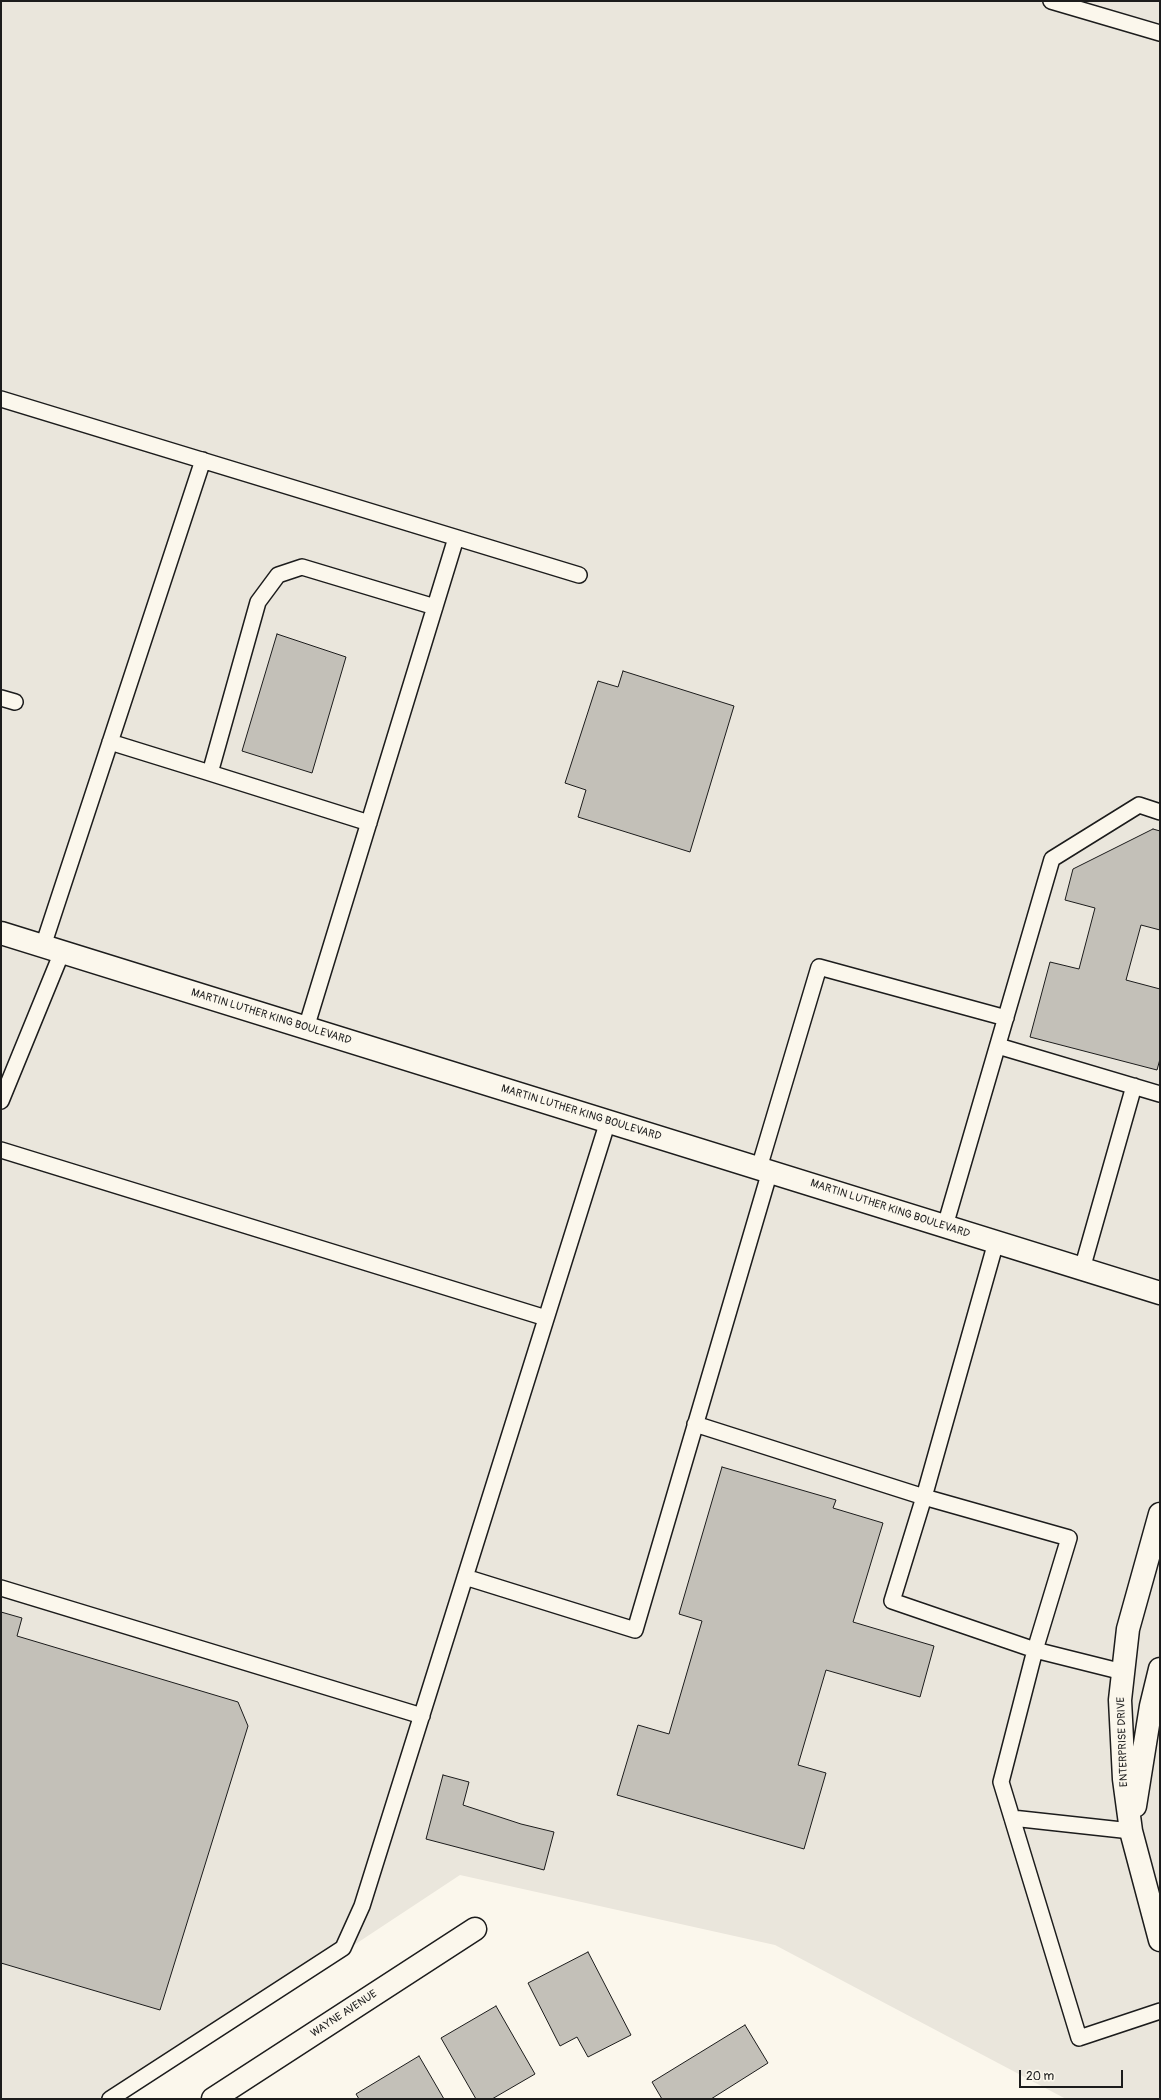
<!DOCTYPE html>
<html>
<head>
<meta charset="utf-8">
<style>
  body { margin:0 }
  #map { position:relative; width:1161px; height:2100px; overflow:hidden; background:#fbf7ec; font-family:Pangolin,sans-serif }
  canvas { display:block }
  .frame { position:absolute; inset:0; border:2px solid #1c1c1c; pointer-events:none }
  .scale { position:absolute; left:1019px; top:2070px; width:104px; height:18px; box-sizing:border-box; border:2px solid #1c1c1c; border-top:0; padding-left:5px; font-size:12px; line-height:14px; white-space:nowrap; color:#1c1c1c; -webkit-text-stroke:3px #fbf7ec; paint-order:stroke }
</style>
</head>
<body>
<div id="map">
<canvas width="1161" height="2100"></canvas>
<div class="frame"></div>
<div class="scale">20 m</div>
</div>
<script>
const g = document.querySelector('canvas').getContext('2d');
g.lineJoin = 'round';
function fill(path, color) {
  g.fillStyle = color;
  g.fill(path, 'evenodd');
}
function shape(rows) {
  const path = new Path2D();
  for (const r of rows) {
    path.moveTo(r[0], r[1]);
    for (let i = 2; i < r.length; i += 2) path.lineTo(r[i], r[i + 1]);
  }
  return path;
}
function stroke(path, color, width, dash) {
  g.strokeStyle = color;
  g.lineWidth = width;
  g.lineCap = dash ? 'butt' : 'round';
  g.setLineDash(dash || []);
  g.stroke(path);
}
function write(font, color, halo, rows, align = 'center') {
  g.font = font + ' Pangolin,sans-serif';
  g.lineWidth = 3.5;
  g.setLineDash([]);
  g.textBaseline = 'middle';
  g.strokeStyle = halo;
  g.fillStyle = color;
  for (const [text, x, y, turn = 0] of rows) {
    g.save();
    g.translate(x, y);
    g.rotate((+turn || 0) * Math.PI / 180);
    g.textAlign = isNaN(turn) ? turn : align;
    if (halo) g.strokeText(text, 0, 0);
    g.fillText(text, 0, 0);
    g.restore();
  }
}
fill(shape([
  [1,1,1160,1,1160,2099,1066,2099,775,1945,460,1875,121,2099,1,2099]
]), '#eae6dc');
const building = shape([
  [277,634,346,657,312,773,242,751,277,634],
  [623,671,734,706,690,852,578,817,586,790,565,783,598,681,618,687,623,671],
  [1153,829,1160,831,1160,930,1141,925,1126,980,1160,989,1160,1059,1157,1070,1030,1037,1050,962,1079,969,1095,908,1065,900,1073,869,1153,829],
  [722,1467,836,1500,833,1508,883,1523,853,1622,934,1646,920,1697,826,1670,798,1765,826,1773,804,1849,617,1795,638,1725,669,1734,702,1621,679,1614,722,1467],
  [1,1612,22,1618,17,1636,238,1702,248,1726,160,2010,1,1963,1,1612],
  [443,1775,469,1782,463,1805,521,1824,554,1832,544,1870,426,1839,443,1775],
  [588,1952,631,2035,588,2057,577,2037,560,2046,528,1983,588,1952],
  [496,2006,535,2074,492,2099,476,2099,441,2038,496,2006],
  [745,2025,768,2063,711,2099,662,2099,652,2082,745,2025],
  [419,2056,444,2099,359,2099,356,2094,419,2056]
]);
fill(building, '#c3c0b8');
stroke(building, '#1c1c1c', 1);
const service = shape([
  [1051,1,1160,33],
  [1,399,579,575],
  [1,698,15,702],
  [110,742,210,773],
  [369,823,210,773,258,602,278,575,302,567,435,607],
  [43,946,203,460],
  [306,1028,456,538],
  [998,1046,1160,1094],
  [1,1101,62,952],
  [1,1150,546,1318],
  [759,1168,819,967,1006,1018],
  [945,1226,1052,859,1139,805,1160,812],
  [1082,1269,1134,1086],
  [695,1424,924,1497,996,1242],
  [465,1577,635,1630,770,1171],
  [1,1588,422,1716],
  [1123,1672,1035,1650,1069,1538,924,1497,892,1601,1035,1650,1001,1782,1079,2038,1160,2011],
  [1012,1818,1131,1831],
  [110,2099,343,1948,362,1906,608,1121]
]);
const minor = shape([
  [213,2099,475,1929]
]);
const tertiary = shape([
  [1160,1514,1128,1629,1120,1700,1124,1779,1131,1831,1160,1940],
  [1135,1806,1151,1706,1160,1669]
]);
const secondary = shape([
  [1,933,1160,1293]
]);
stroke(service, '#1c1c1c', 18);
stroke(minor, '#1c1c1c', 25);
stroke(tertiary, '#1c1c1c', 25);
stroke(secondary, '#1c1c1c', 25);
stroke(service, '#fbf7ec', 15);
stroke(minor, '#fbf7ec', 22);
stroke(tertiary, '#fbf7ec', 22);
stroke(secondary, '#fbf7ec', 22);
write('11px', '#1c1c1c', '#fbf7ec', [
  ["MARTIN LUTHER KING BOULEVARD",271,1017,17],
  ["MARTIN LUTHER KING BOULEVARD",581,1113,17],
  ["MARTIN LUTHER KING BOULEVARD",890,1209,18],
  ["ENTERPRISE DRIVE",1123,1742,-92],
  ["WAYNE AVENUE",344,2014,-33]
]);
</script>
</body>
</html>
